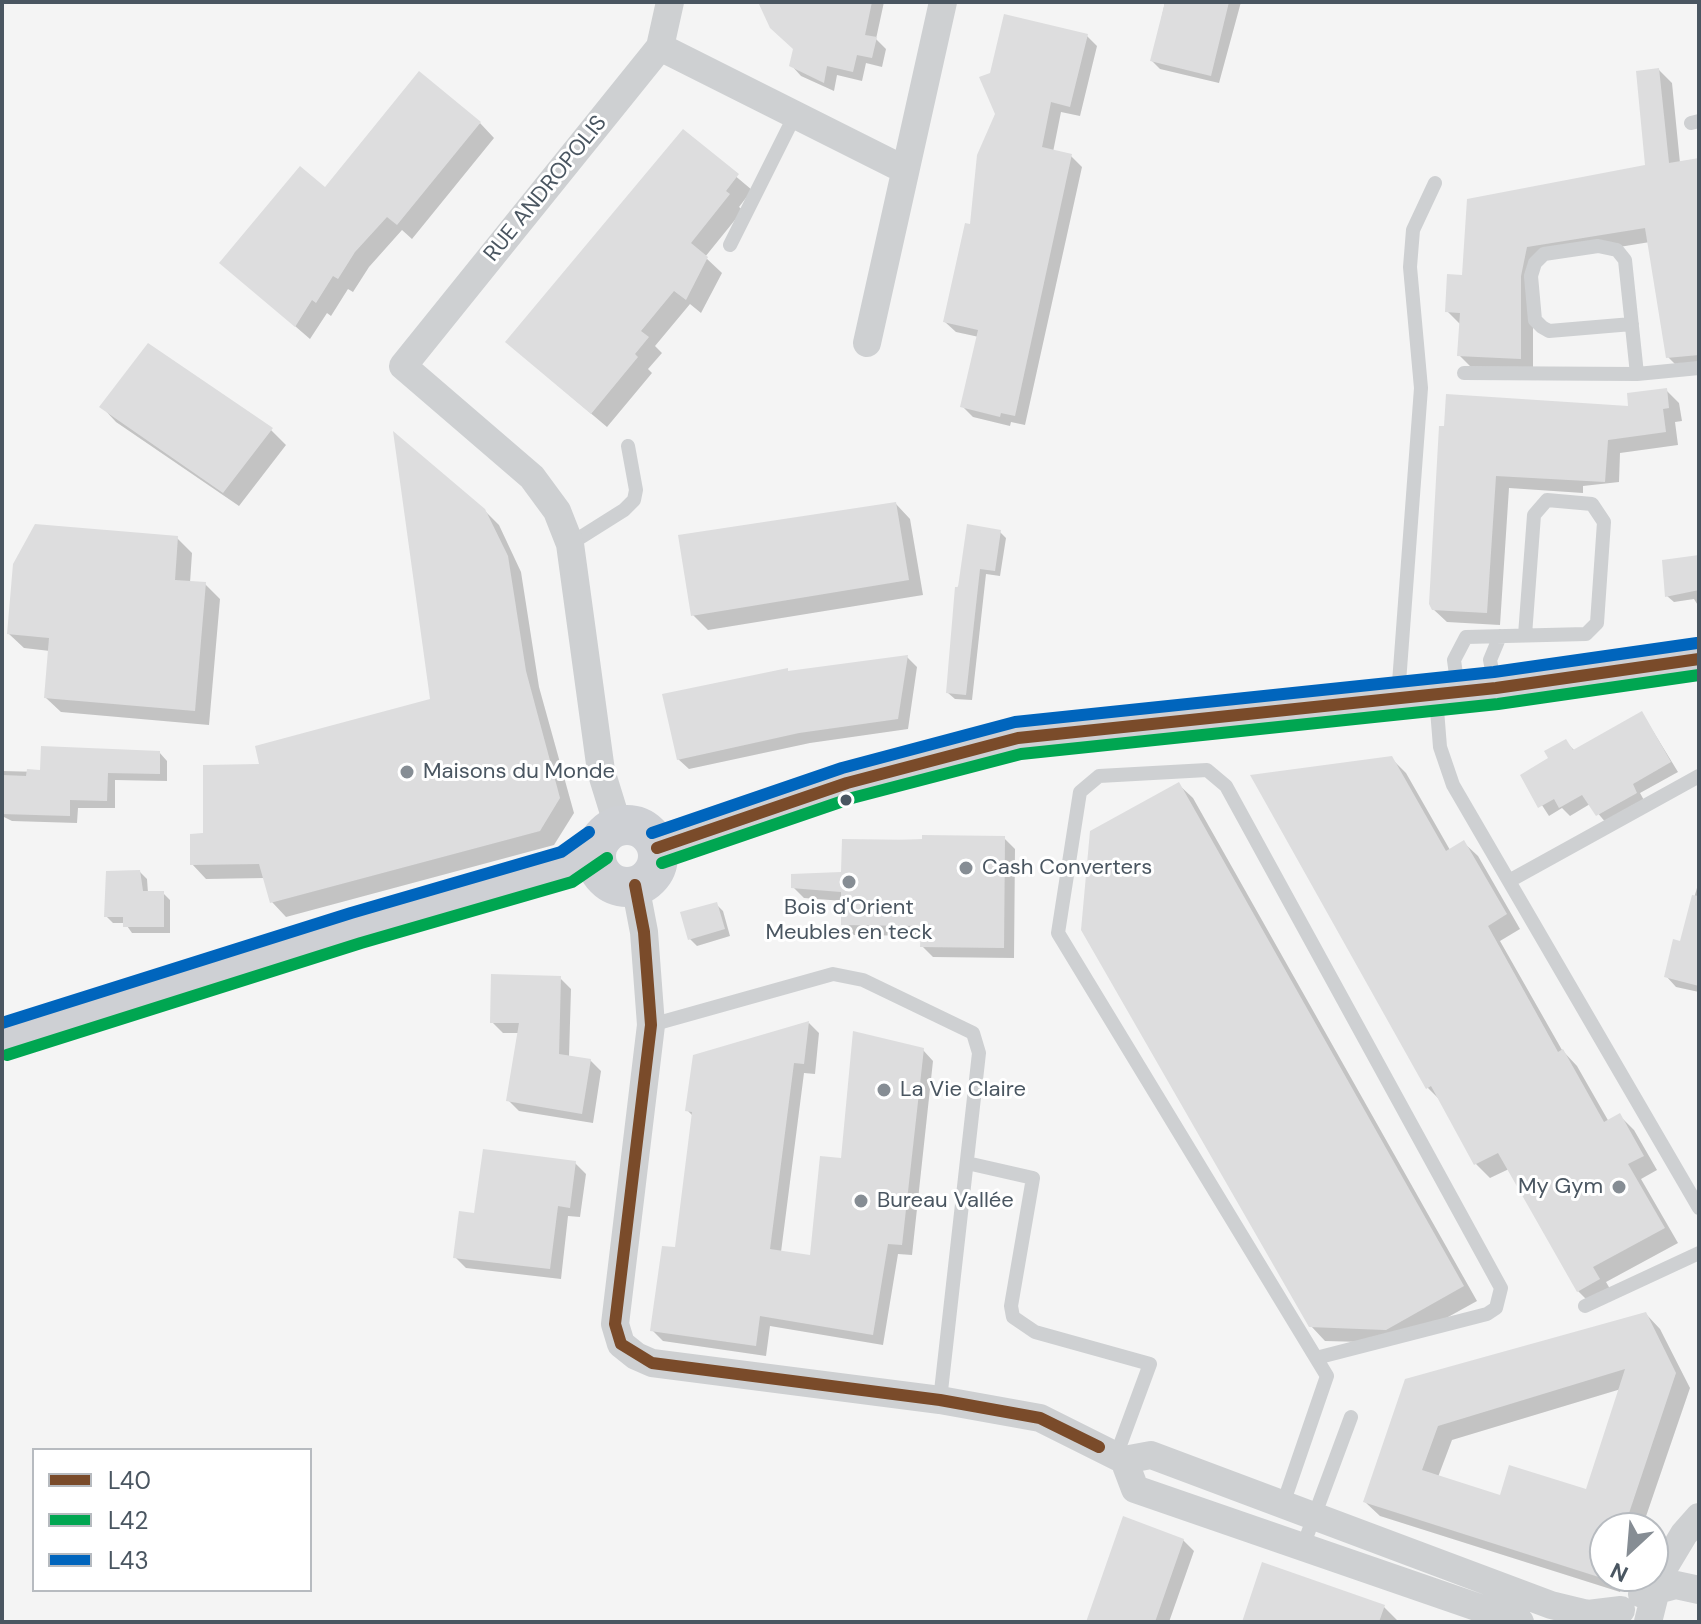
<!DOCTYPE html>
<html>
<head>
<meta charset="utf-8">
<style>
  body { margin:0 }
  #map { position:relative; width:1701px; height:1624px; overflow:hidden; background:#f4f4f4; font-family:"DM Sans",sans-serif }
  canvas { display:block }
  .frame { position:absolute; inset:0; border:4px solid #4a5661; pointer-events:none }
  .legend { position:absolute; left:32px; top:1448px; width:280px; height:144px; box-sizing:border-box; background:#fff; border:2px solid #b7bbc0; margin:0; padding:10px 14px; list-style:none; font-size:24px; color:#4a5661 }
  .legend li { display:flex; align-items:center; gap:16px; height:40px }
  .legend b { width:40px; border:2px solid #b7bbc0 }
  .north { position:absolute; left:1589px; top:1512px; width:80px; height:80px; box-sizing:border-box; background:#fff; border:2px solid #b7bbc0; border-radius:50%; rotate:206deg; font-size:22px; font-weight:700; line-height:32px; text-align:center; color:#4a5661 }
  .north::after { content:''; display:block; margin:auto; width:28px; height:36px; background:#868d94; clip-path:polygon(50% 0,100% 100%,50% 72%,0 100%) }
</style>
</head>
<body>
<div id="map">
<canvas width="1701" height="1624"></canvas>
<div class="frame"></div>
<ul class="legend">
<li><b style="height:10px;background:#7a4b2a"></b>L40</li>
<li><b style="height:10px;background:#00a651"></b>L42</li>
<li><b style="height:10px;background:#0065bd"></b>L43</li>
</ul>
<div class="north">N</div>
</div>
<script>
const g = document.querySelector('canvas').getContext('2d');
g.lineJoin = 'round';
function fill(path, color) {
  g.fillStyle = color;
  g.fill(path, 'evenodd');
}
function shape(rows) {
  const path = new Path2D();
  for (const r of rows) {
    if (r.length === 3) {
      path.moveTo(r[0] + r[2], r[1]);
      path.arc(r[0], r[1], r[2], 0, 2 * Math.PI);
      continue;
    }
    path.moveTo(r[0], r[1]);
    for (let i = 2; i < r.length; i += 2) path.lineTo(r[i], r[i + 1]);
  }
  return path;
}
function stroke(path, color, width, dash) {
  g.strokeStyle = color;
  g.lineWidth = width;
  g.lineCap = dash ? 'butt' : 'round';
  g.setLineDash(dash || []);
  g.stroke(path);
}
function write(font, color, halo, rows, align = 'center') {
  g.font = font + ' "DM Sans",sans-serif';
  g.lineWidth = 6;
  g.setLineDash([]);
  g.textBaseline = 'middle';
  g.strokeStyle = halo;
  g.fillStyle = color;
  for (const [text, x, y, turn = 0] of rows) {
    g.save();
    g.translate(x, y);
    g.rotate((+turn || 0) * Math.PI / 180);
    g.textAlign = isNaN(turn) ? turn : align;
    if (halo) g.strokeText(text, 0, 0);
    g.fillText(text, 0, 0);
    g.restore();
  }
}
fill(shape([
  [762,2,884,2,876,39,886,49,882,67,866,63,862,81,837,75,834,91,801,76,791,65,795,49],
  [1165,2,1241,2,1219,83,1160,69,1152,61],
  [1087,36,1097,46,1080,116,1061,112,1053,152,1071,156,1082,167,1025,425,1011,422,1010,426,973,417,962,406,979,337,956,332,945,322,972,226],
  [1659,70,1672,83,1680,163,1699,160,1699,368,1681,370,1668,357,1650,242,1539,260,1533,290,1533,371,1472,368,1459,355,1461,325,1447,311,1464,277,1648,167],
  [480,123,494,138,412,239,402,230,369,267,353,292,348,289,331,316,327,313,310,339,222,263],
  [683,132,752,190,739,207,743,210,705,257,722,273,701,313,690,304,655,346,662,353,648,369,652,373,607,427,523,356],
  [1666,390,1679,403,1682,421,1675,422,1678,445,1620,453,1619,482,1583,486,1583,493,1509,488,1500,625,1447,622,1433,609,1441,428,1631,408],
  [102,407,271,430,286,445,239,506,116,422],
  [896,504,910,519,923,595,708,630,693,615],
  [484,510,499,525,521,572,539,687,574,813,554,845,286,917,272,902,265,878,206,879,192,864,205,835,262,766,433,701],
  [1000,532,1006,538,1000,576,986,574,972,700,955,699,948,693,956,589],
  [177,538,192,553,190,583,205,584,220,599,209,725,61,712,46,698,50,651,24,648,9,634],
  [1699,557,1699,607,1694,599,1674,602,1667,596],
  [907,657,917,667,908,729,810,743,689,769,678,759,789,673],
  [1642,713,1678,772,1640,793,1645,802,1607,824,1590,804,1570,816,1562,808,1549,816,1523,776,1551,759,1566,742,1575,751],
  [159,752,167,761,167,781,115,780,115,808,78,808,77,823,12,821,2,816,2,771,42,772],
  [1391,758,1406,773,1450,850,1463,842,1478,856,1520,929,1500,941,1562,1050,1577,1066,1609,1122,1619,1115,1634,1130,1657,1170,1641,1179,1678,1243,1606,1282,1613,1294,1593,1306,1578,1291,1509,1169,1490,1178,1476,1164,1440,1100,1428,1088],
  [1178,784,1193,798,1477,1301,1401,1343,1325,1341,1311,1326],
  [1004,838,1015,849,1014,958,933,957,922,946,923,936,854,935,843,924,843,901,804,898,793,887,843,874,844,841],
  [140,872,147,879,148,893,163,893,170,900,170,933,132,933,125,923,113,923,106,916],
  [1699,881,1699,992,1676,987,1666,976,1681,943],
  [716,904,723,911,730,936,697,946,690,939],
  [560,978,571,989,569,1057,590,1060,601,1071,593,1123,519,1111,508,1100,519,1033,503,1033,492,1022],
  [809,1023,819,1033,815,1074,804,1073,781,1252,812,1258,843,1160,923,1050,933,1061,912,1255,898,1254,883,1345,770,1326,766,1356,663,1341,652,1330,677,1250,694,1117,688,1111],
  [575,1163,586,1174,580,1217,568,1216,561,1279,466,1268,455,1257,476,1215],
  [1646,1314,1660,1329,1690,1388,1642,1528,1605,1528,1605,1576,1626,1576,1620,1592,1380,1516,1365,1502,1406,1381],
  [1621,1389,1587,1491,1501,1497,1438,1477,1452,1440],
  [1183,1540,1194,1551,1169,1622,1088,1622],
  [1384,1607,1399,1622,1244,1622]
]), '#0003');
fill(shape([
  [758,2,872,2,865,35,877,37,872,58,857,55,853,72,827,66,824,83,789,66,793,49,770,28],
  [1165,2,1229,2,1211,76,1150,61],
  [1004,14,1088,34,1070,107,1051,102,1042,147,1072,154,1015,416,1001,413,1000,417,960,407,978,330,943,322,965,223,970,224,977,155,995,114,979,77,990,73],
  [1659,68,1669,163,1699,158,1699,355,1666,358,1645,228,1527,247,1521,276,1521,359,1457,356,1460,313,1445,312,1447,274,1462,275,1467,199,1645,165,1636,71],
  [419,71,481,122,397,225,387,217,355,252,338,279,333,276,316,303,312,300,295,327,219,263,300,166,325,187],
  [683,129,739,174,726,191,730,194,691,243,708,257,686,300,674,291,641,331,649,337,635,354,638,357,591,414,505,342],
  [148,343,273,428,223,493,99,407],
  [1667,388,1669,408,1663,409,1666,432,1608,440,1605,482,1496,476,1487,613,1432,610,1429,604,1439,426,1444,426,1446,394,1628,406,1627,393],
  [393,431,485,509,508,556,526,671,560,798,540,831,270,903,259,864,190,865,190,834,203,833,203,765,259,764,255,746,430,699],
  [896,502,909,580,691,616,678,535],
  [35,524,178,536,175,580,206,582,195,711,44,698,49,638,7,634,13,564],
  [967,524,1001,530,995,571,980,569,966,695,946,693,955,587,958,587],
  [1699,555,1699,590,1665,597,1662,560],
  [908,655,898,719,799,733,677,760,662,694,788,668,788,671],
  [1642,711,1671,762,1633,784,1637,793,1596,816,1582,795,1559,808,1554,799,1538,808,1520,775,1548,758,1544,751,1566,739,1573,750],
  [41,746,160,751,160,774,108,773,107,801,70,800,70,816,2,814,2,775,26,776,27,769,40,770],
  [1392,756,1446,851,1464,840,1507,914,1488,926,1558,1052,1563,1049,1604,1122,1620,1113,1644,1156,1628,1164,1665,1228,1593,1267,1600,1279,1577,1292,1498,1153,1474,1165,1431,1086,1426,1089,1250,775],
  [1179,782,1464,1286,1386,1330,1309,1327,1081,930,1090,831],
  [922,835,1005,836,1004,948,920,947,921,926,841,925,841,892,791,888,791,874,841,872,842,839,922,840],
  [140,870,143,891,164,891,164,927,123,927,123,917,104,917,106,871],
  [1692,895,1699,896,1699,986,1664,977,1673,939,1680,941],
  [717,902,725,929,688,940,680,912],
  [491,974,561,976,559,1054,591,1059,582,1114,506,1101,519,1023,490,1023],
  [809,1021,804,1064,794,1063,770,1249,810,1255,820,1156,841,1158,853,1031,924,1048,902,1245,888,1244,873,1335,760,1316,756,1346,650,1331,662,1246,675,1247,692,1112,685,1111,693,1055],
  [483,1149,576,1161,570,1208,558,1206,550,1269,453,1258,459,1211,474,1213],
  [1646,1312,1676,1373,1624,1528,1605,1528,1605,1579,1363,1502,1405,1379],
  [1625,1369,1586,1489,1509,1465,1500,1495,1422,1470,1438,1426],
  [1123,1516,1184,1539,1155,1622,1086,1622],
  [1262,1562,1385,1605,1379,1622,1242,1622]
]), '#ddddde');
stroke(shape([
  [1691,123,1699,121],
  [730,245,795,115],
  [1632,324,1549,331,1542,327,1535,320,1531,276,1535,263,1544,254,1598,246,1617,250,1625,260,1637,374],
  [1464,373,1637,374,1699,368],
  [570,544,624,510,634,500,636,490,628,446],
  [1495,685,1490,660,1500,636],
  [1458,689,1454,660,1466,637,1586,634,1597,623,1604,522,1592,504,1547,500,1534,515,1525,635],
  [1398,696,1421,388,1410,267,1413,230,1435,183],
  [1436,697,1440,747,1453,785,1699,1208],
  [1509,881,1699,776],
  [651,1025,833,974,863,980,973,1033,979,1053,940,1400],
  [967,1163,1033,1178,1011,1306,1013,1317,1035,1332,1150,1364,1116,1456],
  [1585,1306,1699,1253],
  [1283,1504,1327,1376,1058,933,1080,792,1099,776,1207,770,1226,786,1501,1288,1496,1308,1487,1314,1316,1358],
  [1302,1549,1351,1417]
]), '#ced0d2', 14);
stroke(shape([
  [660,47,905,170],
  [867,343,943,2],
  [618,826,601,771,570,544,557,511,532,477,403,366,660,47,670,2],
  [635,885,644,932,651,1025,615,1324,621,1344,636,1356,652,1363,940,1400,1040,1418,1124,1460,1151,1455,1551,1605,1588,1614,1621,1610],
  [1124,1460,1135,1489,1520,1622],
  [1642,1594,1676,1585,1699,1590],
  [1648,1622,1660,1574,1684,1534,1699,1517]
]), '#ced0d2', 28);
stroke(shape([
  [627,856,31],
  [657,848,847,783,1018,738,1496,688,1699,659],
  [2,1040,356,928,568,867,598,845]
]), '#ced0d4', 40);
stroke(shape([
  [657,848,847,783,1018,738,1496,688,1699,659],
  [635,885,644,932,651,1025,615,1324,621,1344,652,1363,940,1400,1040,1418,1099,1447]
]), '#7a4b2a', 12);
stroke(shape([
  [662,863,852,798,1021,754,1498,704,1699,675],
  [7,1055,361,943,572,882,607,858]
]), '#00a651', 12);
stroke(shape([
  [652,833,842,768,1015,722,1494,672,1697,643],
  [2,1023,351,913,561,852,589,832]
]), '#0065bd', 12);
for (const [x, y, r, color] of [
  [407,772,8,"#868d94"],
  [846,800,7,"#4a5661"],
  [966,868,8,"#868d94"],
  [849,882,8,"#868d94"],
  [884,1090,8,"#868d94"],
  [1619,1187,8,"#868d94"],
  [861,1201,8,"#868d94"]
]) {
  const dot = new Path2D();
  dot.arc(x, y, r, 0, 2 * Math.PI);
  g.fillStyle = color;
  g.fill(dot);
  stroke(dot, '#fff', 3);
}
write('22px', '#4a5661', '#fff', [
  ["RUE ANDROPOLIS",546,189,-51]
]);
write('22px', '#4a5661', '#fff', [
  ["Maisons du Monde",423,772],
  ["Cash Converters",982,868],
  ["Bois d'Orient",849,908,"center"],
  ["Meubles en teck",849,933,"center"],
  ["La Vie Claire",900,1090],
  ["My Gym",1603,1187,"right"],
  ["Bureau Vallée",877,1201]
], 'left');
</script>
</body>
</html>
